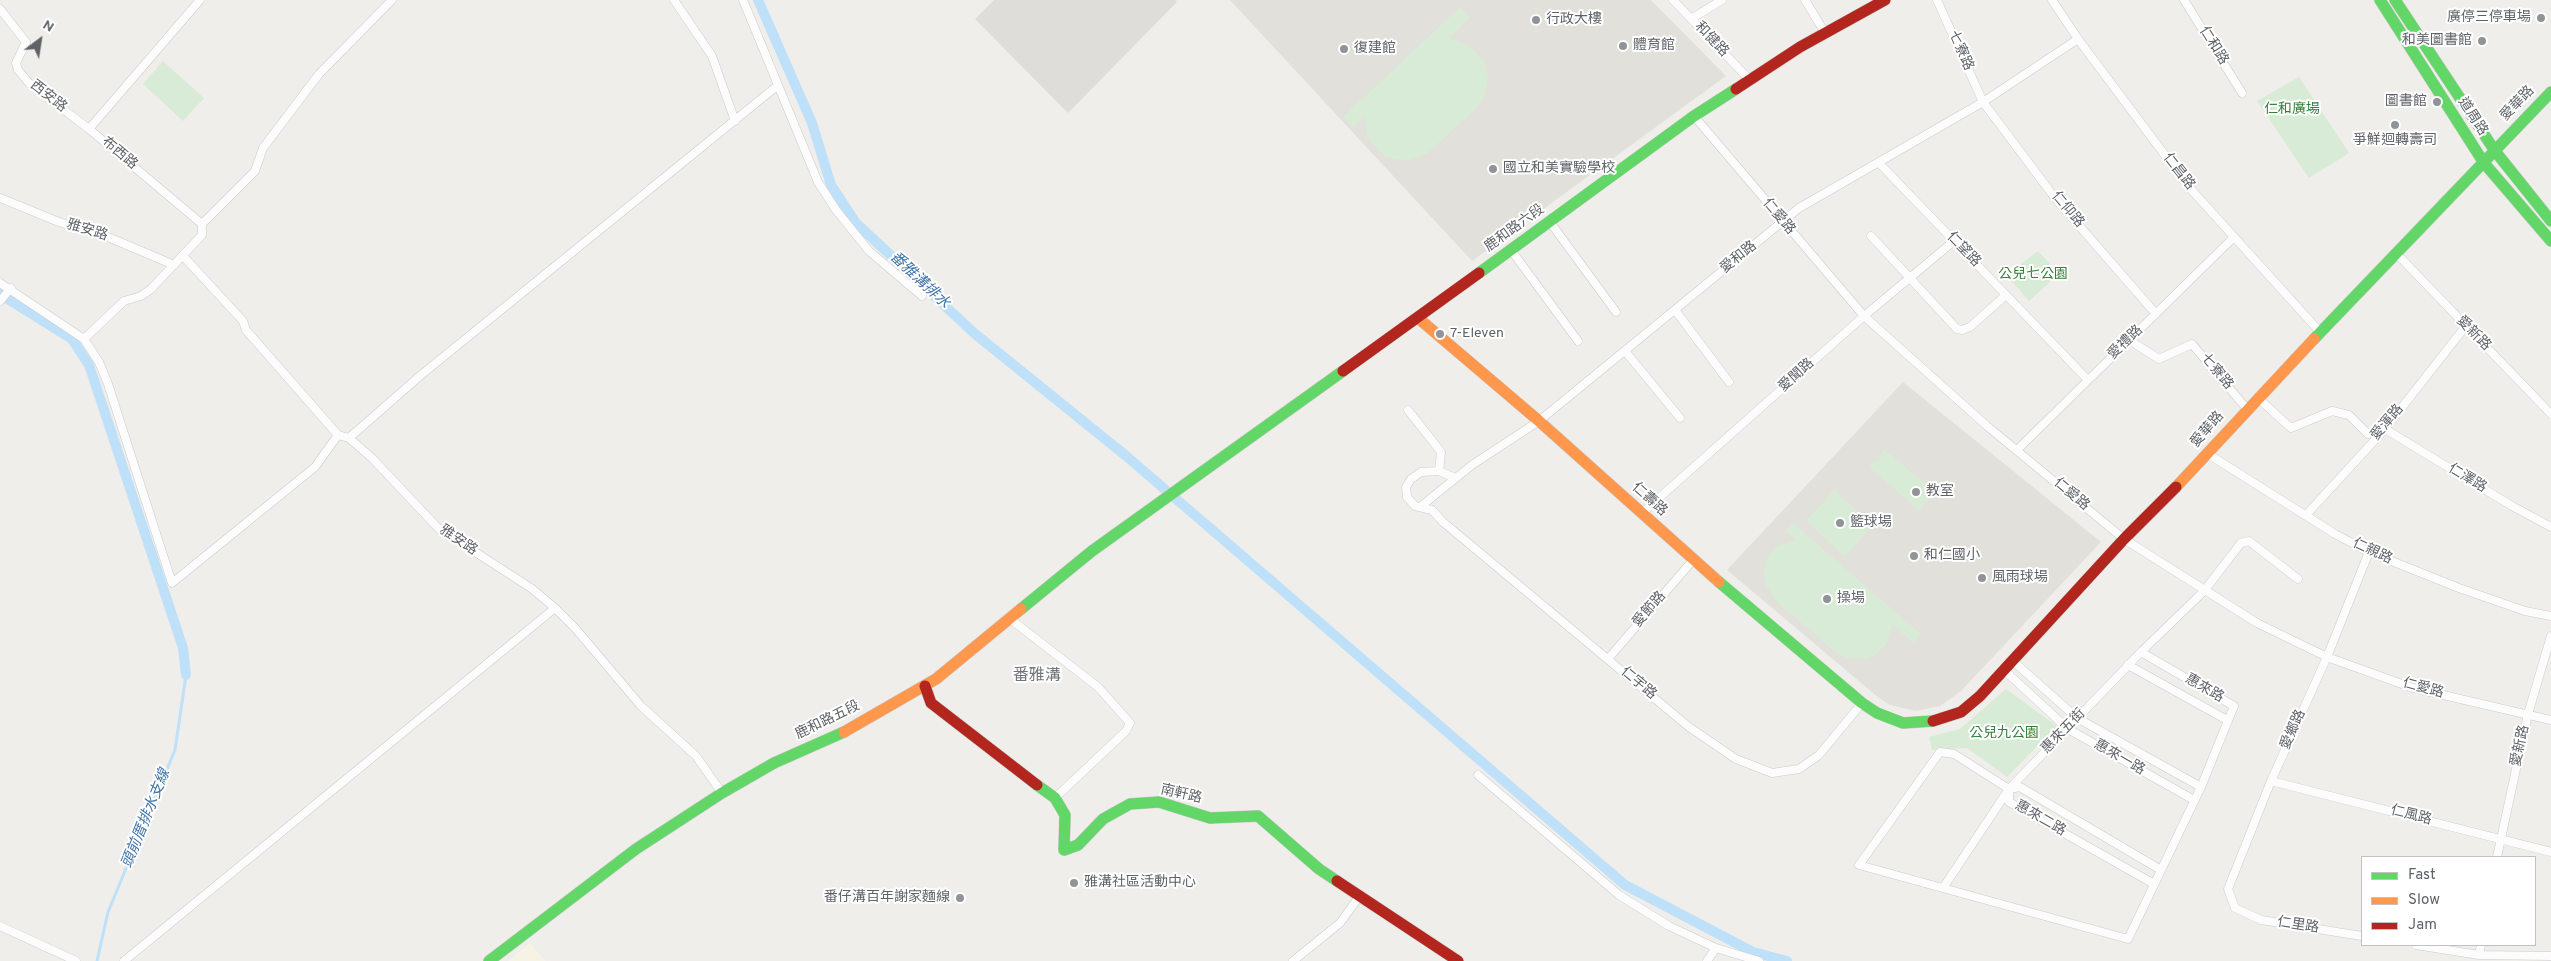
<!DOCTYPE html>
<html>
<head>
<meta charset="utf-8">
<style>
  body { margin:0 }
  #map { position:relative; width:2551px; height:961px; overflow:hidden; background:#efeeea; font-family:Overpass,sans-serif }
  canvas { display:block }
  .legend { position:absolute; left:2361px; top:856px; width:175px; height:90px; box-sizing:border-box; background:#fff; border:1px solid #bfc1c3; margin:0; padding:6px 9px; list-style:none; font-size:15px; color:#5f6368 }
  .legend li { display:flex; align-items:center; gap:10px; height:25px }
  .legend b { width:25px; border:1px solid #bfc1c3 }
  .north { position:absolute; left:15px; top:15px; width:50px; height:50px; -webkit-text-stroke:4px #fff; paint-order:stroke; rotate:31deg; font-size:14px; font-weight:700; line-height:20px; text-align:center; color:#5f6368 }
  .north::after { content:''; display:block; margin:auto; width:18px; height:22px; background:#5f6368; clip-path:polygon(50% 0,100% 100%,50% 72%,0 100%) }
</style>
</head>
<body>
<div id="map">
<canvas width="2551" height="961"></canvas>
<ul class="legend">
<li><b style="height:6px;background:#63d668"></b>Fast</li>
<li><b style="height:6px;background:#ff974d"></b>Slow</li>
<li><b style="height:6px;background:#b3261e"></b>Jam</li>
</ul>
<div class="north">N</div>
</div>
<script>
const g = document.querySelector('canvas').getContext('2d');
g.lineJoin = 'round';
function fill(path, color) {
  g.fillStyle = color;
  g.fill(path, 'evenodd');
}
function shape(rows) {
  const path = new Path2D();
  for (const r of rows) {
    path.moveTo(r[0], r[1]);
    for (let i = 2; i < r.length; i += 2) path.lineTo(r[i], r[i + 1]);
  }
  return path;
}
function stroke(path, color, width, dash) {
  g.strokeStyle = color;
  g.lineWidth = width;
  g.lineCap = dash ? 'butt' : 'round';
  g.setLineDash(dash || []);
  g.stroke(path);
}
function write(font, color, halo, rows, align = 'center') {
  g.font = font + ' Overpass,"Noto Sans TC",sans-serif';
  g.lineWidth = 4;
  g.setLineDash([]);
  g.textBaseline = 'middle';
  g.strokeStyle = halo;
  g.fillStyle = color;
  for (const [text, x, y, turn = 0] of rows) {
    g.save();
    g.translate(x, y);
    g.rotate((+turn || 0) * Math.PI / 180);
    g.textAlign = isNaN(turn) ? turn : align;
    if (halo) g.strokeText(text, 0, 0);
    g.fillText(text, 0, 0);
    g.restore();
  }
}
fill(shape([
  [530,943,545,961,508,961]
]), '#f7f3e4');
fill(shape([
  [994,0,1175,0,1177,2,1068,113,975,19]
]), '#dfddda');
fill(shape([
  [1230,0,1651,0,1726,76,1472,261],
  [1903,382,2101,542,1961,691,1940,706,1916,711,1890,705,1879,698,1727,570]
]), '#e2e0da');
fill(shape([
  [1460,7,1470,17,1449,38,1468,45,1484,60,1488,78,1484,98,1473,111,1427,154,1407,161,1384,156,1368,139,1364,117,1353,127,1343,117],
  [163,61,204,98,183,121,143,84],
  [2299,77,2349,153,2309,178,2257,101],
  [2038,251,2059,274,2029,301,2006,275],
  [1884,449,1936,493,1930,500,1926,501,1920,511,1869,467,1874,461,1880,461,1879,456],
  [1834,490,1873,525,1845,557,1806,521],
  [1793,523,1921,634,1913,643,1892,624,1887,643,1878,653,1866,659,1846,658,1833,650,1777,602,1765,584,1764,570,1768,556,1777,546,1796,540,1786,531],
  [2006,689,2057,726,2007,777,1967,748,1932,750,1929,737,1960,729]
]), '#d8ebd6');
stroke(shape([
  [97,961,108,912,175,750,186,675]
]), '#bfe0f9', 3);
stroke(shape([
  [758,0,812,123,831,185,856,223,974,333,1125,455,1625,885,1753,952,1787,961],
  [0,294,72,339,89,365,183,648,186,675]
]), '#bfe0f9', 10);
const street = shape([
  [674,0,712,56,735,121],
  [743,0,818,182,836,210,869,251,922,296],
  [1673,0,1749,79],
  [1805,0,1825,33],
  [1937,0,1983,102,2055,198,2156,314],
  [2052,0,2078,39,2188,186,2320,332],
  [2184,0,2242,93],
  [0,9,26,42,16,63,18,70,29,83,89,129],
  [1691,19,1722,0],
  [1694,116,1864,316,1987,426,2124,539,2257,623,2327,657,2413,688,2551,720],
  [1879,163,2088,380],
  [0,198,59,222,108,237,174,265],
  [1550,222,1616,312],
  [202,224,255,171,263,148,319,74,392,0],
  [1871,236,1957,329,1962,330,1970,327,2006,295],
  [1511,250,1578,341],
  [2396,253,2551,414],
  [184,257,243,321,246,330,338,435,349,438,372,458,438,528,531,588,555,608,575,628,641,706,696,756,722,793],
  [0,283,84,339,99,362,108,384,172,583,315,467,338,435],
  [0,301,11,288],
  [1675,310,1729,382],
  [84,339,124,301,141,296,151,289,202,235,202,224,89,129,200,0],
  [2129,340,2159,359,2192,344,2247,409],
  [1625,351,1680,418],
  [2259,399,2291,428,2332,411,2349,415,2368,434,2385,429,2512,506,2551,527],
  [1408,410,1441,452,1439,471],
  [349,438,421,375,777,86],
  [2017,450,2234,237],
  [2208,454,2335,534,2369,552,2459,588,2525,611,2551,616],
  [1455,478,1439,471,1421,472,1411,479,1406,487,1407,497,1415,506,1432,510,1443,522,1689,727,1736,759,1772,773,1799,769,1819,755,1862,703],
  [1420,507,1472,465,1539,421,1799,208,1983,102,2078,39],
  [1642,513,1864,316,1954,241],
  [2306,515,2385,429,2465,327],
  [1009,618,1098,687,1130,723,1126,731,1055,798],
  [1608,659,1693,560],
  [2013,661,2077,718,2201,787],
  [2128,665,2227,720],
  [2004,670,2068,729,2194,800],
  [1478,775,1619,895,1669,926,1716,948,1759,961],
  [2271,781,2551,852],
  [2009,789,1954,754,1940,752,1859,865,2128,939,2201,787,2234,706,2141,652],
  [2009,789,2009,802,2154,884],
  [2009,789,2020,787,2161,870],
  [2497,857,2528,714,2551,636],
  [1943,888,2009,789,2141,652,2204,591,2241,543,2249,541,2298,579],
  [0,926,76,961],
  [2362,936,2261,920,2235,908,2228,889,2271,781,2327,657,2369,552],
  [2416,945,2479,955,2551,956],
  [2479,955,2481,945],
  [124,961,555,608],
  [1293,961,1340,923,1359,897],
  [1707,961,1716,948]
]);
const fast = shape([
  [2380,0,2484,163,2551,241],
  [2395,0,2495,151,2551,221],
  [1479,273,1694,116,1736,89],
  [2314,339,2551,92],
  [1719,582,1862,703,1877,713,1903,723,1933,721],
  [1021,609,1092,551,1343,371],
  [1037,785,1055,798,1065,815,1064,850,1078,845,1103,819,1130,804,1159,802,1210,818,1258,816,1319,869,1337,881],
  [489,961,636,849,722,793,774,763,844,732]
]);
const slow = shape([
  [1418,318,1539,421,1719,582],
  [2176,487,2314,339],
  [844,732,936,679,1021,609]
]);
const jam = shape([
  [1736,89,1800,47,1885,0],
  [1343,371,1479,273],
  [925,686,931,703,1037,785],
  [1933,721,1961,712,1980,696,2124,539,2176,487],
  [1337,881,1458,961]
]);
stroke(street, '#cbcccc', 9);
stroke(fast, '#cacacb', 12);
stroke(slow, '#cacacb', 12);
stroke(jam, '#cacacb', 12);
stroke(street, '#fdfcfc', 8);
stroke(fast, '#63d668', 11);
stroke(slow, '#ff974d', 11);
stroke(jam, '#b3261e', 11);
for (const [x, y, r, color] of [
  [2541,18,5,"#919496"],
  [1536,20,5,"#919496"],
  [2482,41,5,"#919496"],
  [1623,46,5,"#919496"],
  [1344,49,5,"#919496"],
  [2437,102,5,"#919496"],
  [2395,125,5,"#919496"],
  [1493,169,5,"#919496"],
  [1440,334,5,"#919496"],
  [1916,492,5,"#919496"],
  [1840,523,5,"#919496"],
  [1914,556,5,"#919496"],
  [1982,578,5,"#919496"],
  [1827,599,5,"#919496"],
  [1074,883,5,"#919496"],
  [960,898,5,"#919496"]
]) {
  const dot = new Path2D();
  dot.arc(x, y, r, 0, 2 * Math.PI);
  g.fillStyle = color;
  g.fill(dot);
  stroke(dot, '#fff', 2);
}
write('14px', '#5f6368', '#fff', [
  ["廣停三停車場",2531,18,"right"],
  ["行政大樓",1546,20],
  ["和美圖書館",2472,41,"right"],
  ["體育館",1633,46],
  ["復建館",1354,49],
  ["圖書館",2427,102,"right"],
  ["爭鮮迴轉壽司",2395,141,"center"],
  ["國立和美實驗學校",1503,169],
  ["7-Eleven",1450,334],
  ["教室",1926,492],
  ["籃球場",1850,523],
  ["和仁國小",1924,556],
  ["風雨球場",1992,578],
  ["操場",1837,599],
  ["雅溝社區活動中心",1084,883],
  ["番仔溝百年謝家麵線",950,898,"right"]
], 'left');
write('14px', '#5f6368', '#fff', [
  ["和健路",1711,40,46],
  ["仁和路",2213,46,58],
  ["七寮路",1960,51,66],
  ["西安路",48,97,38],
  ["愛華路",2518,104,-46],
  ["道周路",2472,117,57],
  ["布西路",119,154,40],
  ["仁昌路",2178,172,52],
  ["仁仰路",2067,210,50],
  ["仁愛路",1778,217,50],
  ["鹿和路六段",1515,229,-36],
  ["雅安路",87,231,17],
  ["仁望路",1963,250,46],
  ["愛和路",1739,258,-39],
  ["愛新路",2473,334,45],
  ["愛禮路",2126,343,-44],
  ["七寮路",2216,372,50],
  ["愛聞路",1797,376,-42],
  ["愛渾路",2388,423,-50],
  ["愛華路",2208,430,-49],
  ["仁澤路",2467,479,31],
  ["仁愛路",2071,495,40],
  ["仁壽路",1649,500,42],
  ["雅安路",458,541,34],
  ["仁親路",2372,552,25],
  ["愛節路",1650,610,-49],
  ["仁宇路",1638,684,40],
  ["惠來路",2204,689,30],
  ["仁愛路",2423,689,15],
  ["鹿和路五段",828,721,-26],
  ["愛鄉路",2294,730,-66],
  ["惠來五街",2064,732,-46],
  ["愛新路",2521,746,-78],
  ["惠來一路",2119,758,30],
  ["南軒路",1181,795,13],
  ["仁風路",2411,816,14],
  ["惠來二路",2040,819,30],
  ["仁里路",2298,926,9]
]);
write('14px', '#348238', '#fff', [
  ["仁和廣場",2292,110],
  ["公兒七公園",2033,275],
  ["公兒九公園",2004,734]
]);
write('italic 15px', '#4174aa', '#fff', [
  ["番雅溝排水",919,281,43],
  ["頭前厝排水支線",147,819,-68]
]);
write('16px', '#70757a', '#fff', [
  ["番雅溝",1037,677]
]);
</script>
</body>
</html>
